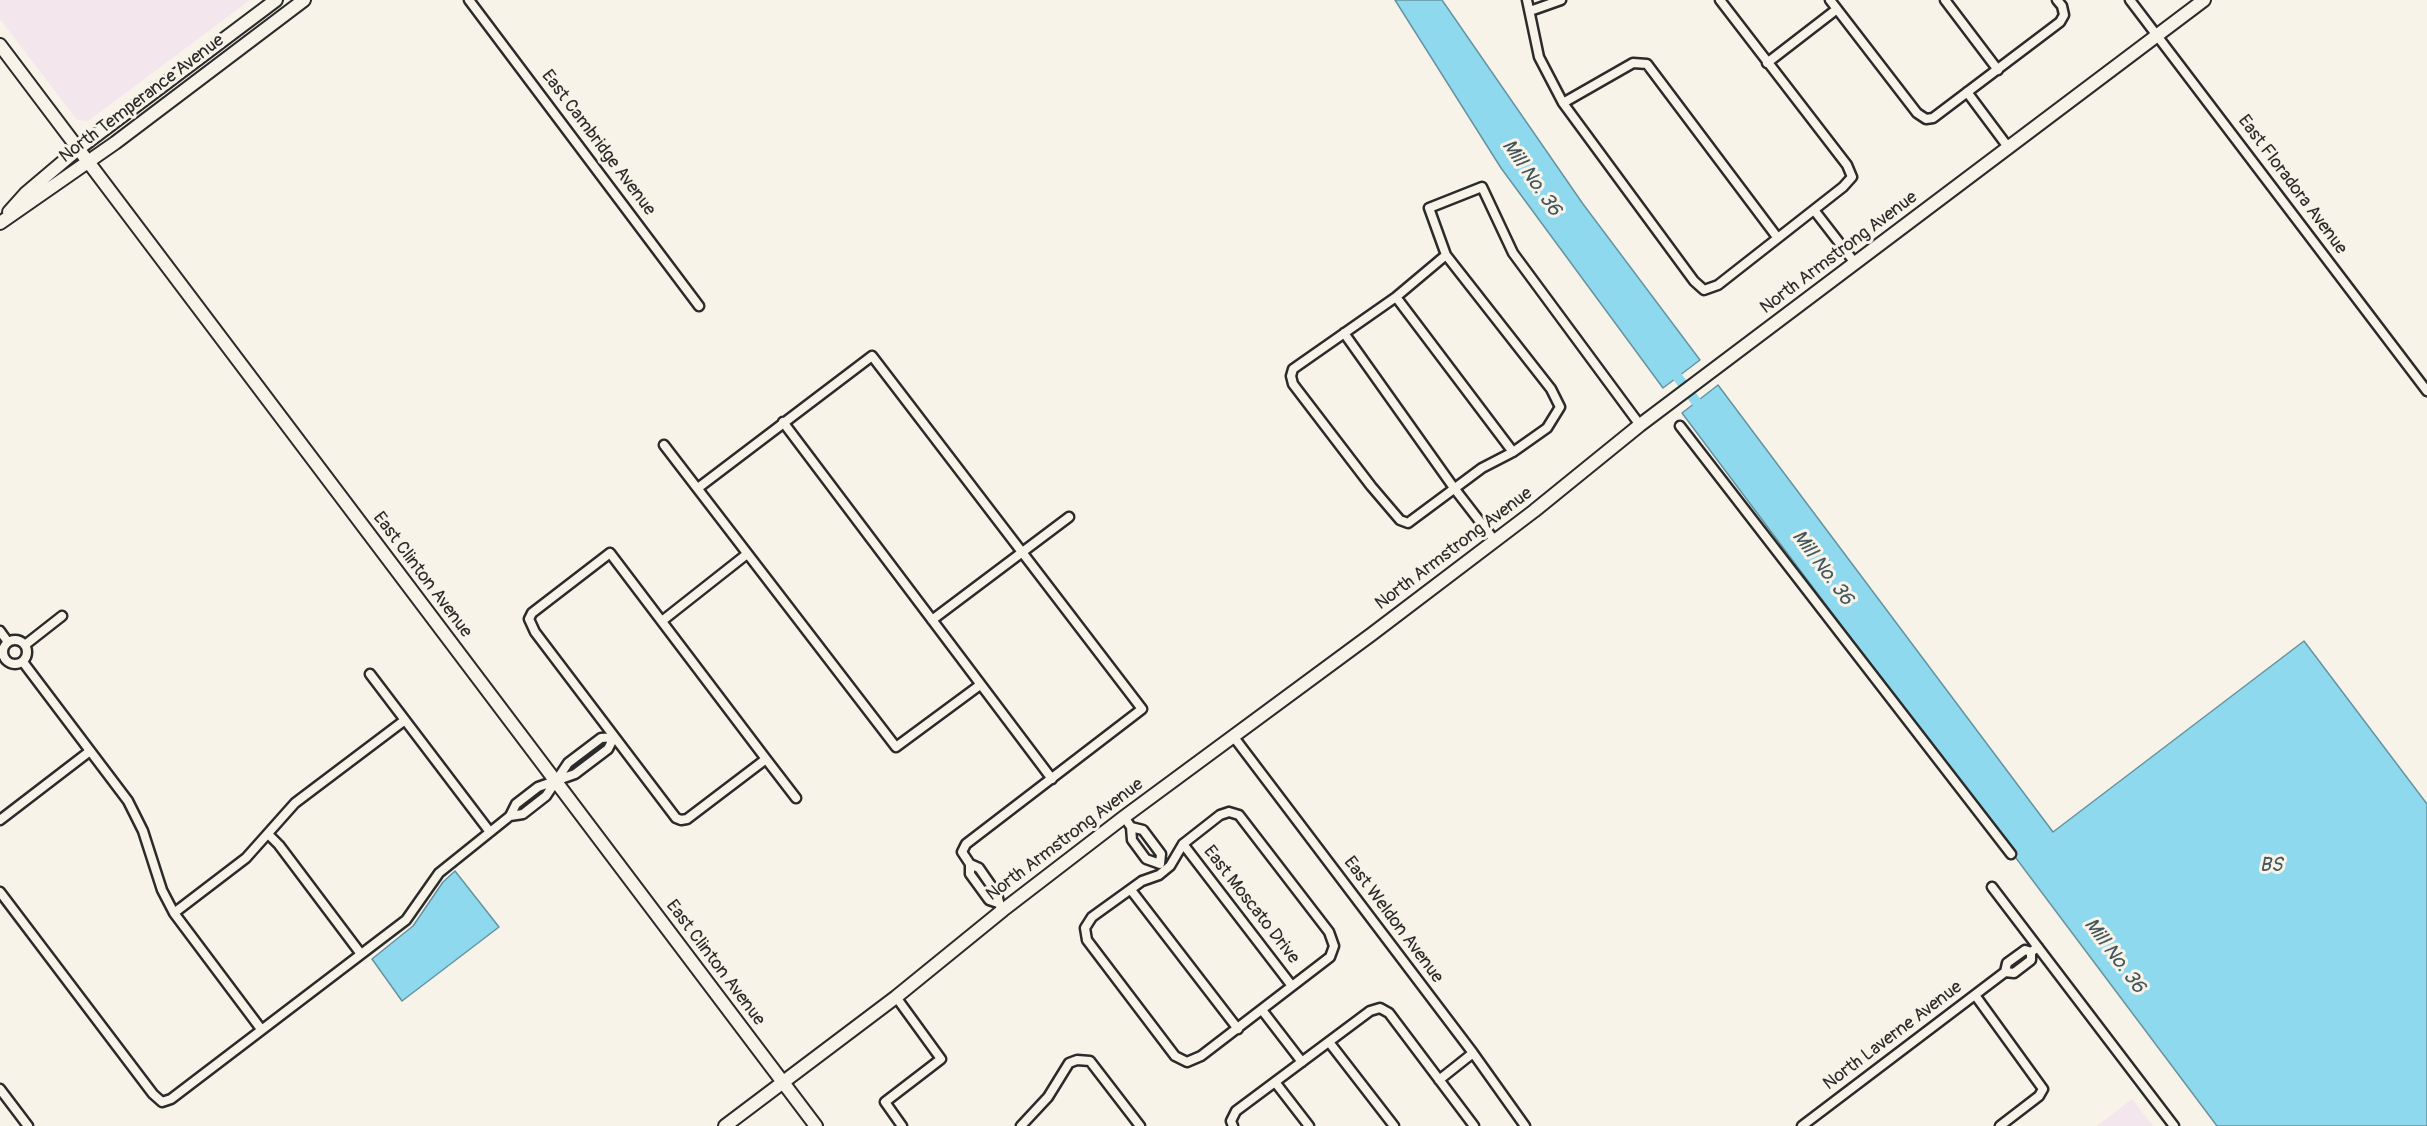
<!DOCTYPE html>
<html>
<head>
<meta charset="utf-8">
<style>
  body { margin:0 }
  canvas { display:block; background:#f7f3e8 }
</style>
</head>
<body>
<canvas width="2427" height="1126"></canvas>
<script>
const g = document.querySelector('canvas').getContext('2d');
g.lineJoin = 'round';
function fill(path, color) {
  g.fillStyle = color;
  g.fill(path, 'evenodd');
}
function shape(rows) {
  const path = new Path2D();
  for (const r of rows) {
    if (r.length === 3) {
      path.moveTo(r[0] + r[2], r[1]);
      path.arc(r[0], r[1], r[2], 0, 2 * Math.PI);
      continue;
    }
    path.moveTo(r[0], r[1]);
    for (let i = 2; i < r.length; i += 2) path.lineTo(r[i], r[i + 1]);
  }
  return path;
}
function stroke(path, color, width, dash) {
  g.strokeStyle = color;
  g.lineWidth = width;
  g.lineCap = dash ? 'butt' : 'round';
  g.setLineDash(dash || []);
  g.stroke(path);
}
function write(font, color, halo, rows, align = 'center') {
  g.font = font + ' Pangolin,sans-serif';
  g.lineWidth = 6;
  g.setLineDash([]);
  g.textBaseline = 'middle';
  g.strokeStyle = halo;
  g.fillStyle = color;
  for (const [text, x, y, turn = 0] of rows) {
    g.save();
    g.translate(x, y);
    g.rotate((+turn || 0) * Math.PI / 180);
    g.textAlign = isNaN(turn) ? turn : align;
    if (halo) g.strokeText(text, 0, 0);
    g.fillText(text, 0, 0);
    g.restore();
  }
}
fill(shape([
  [0,0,250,0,88,121,77,120,0,19],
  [2132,1099,2153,1126,2097,1126]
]), '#f3e6ec');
const water = shape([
  [1395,0,1442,0,1583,204,1700,360,1663,388,1501,168,1395,0],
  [1718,385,2053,832,2304,641,2427,804,2427,1126,2217,1126,1682,413,1718,385],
  [455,871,499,927,402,1001,372,959,413,926,443,882,455,871]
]);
fill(water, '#8ed9ee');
stroke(water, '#6693a0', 1.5);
stroke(shape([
  [1670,367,1704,412]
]), '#8ed9ee', 10);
const street = shape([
  [469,0,699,306],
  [1527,0,1539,57,1563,103,1694,281,1704,290,1718,285,1843,187,1852,177,1847,165,1720,0],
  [1830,0,1917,113,1926,119,1933,118,2060,22,2064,15,2062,6,2057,0],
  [1945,0,1998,70],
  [2130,0,2427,391],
  [1530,11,1561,0],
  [1767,63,1837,9],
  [1967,92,2008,147],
  [1563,103,1633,63,1647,64,1777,237],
  [1814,210,1855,263],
  [1446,255,1551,389,1560,407,1547,428,1513,452,1482,468,1408,523,1400,520,1371,486,1293,384,1291,376,1293,369,1396,297,1446,255],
  [1446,255,1429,208,1482,187,1513,253,1640,425],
  [1396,297,1513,452],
  [1344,333,1454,488,1495,541],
  [783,422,1052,779],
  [1680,426,2011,854],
  [664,445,896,747,980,685],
  [698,488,872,356,1142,709,966,844,962,852,970,864,970,874,989,900,998,903],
  [932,620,1069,517],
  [662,621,747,554],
  [0,631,8,642],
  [15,652,12],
  [25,645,62,616],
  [23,662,128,801,143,831,162,890,174,913,261,1029],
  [370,674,490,832],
  [1233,736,1473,1053,1525,1126],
  [766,759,687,819,681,820,676,818,535,632,529,619,532,613,610,553,766,759,796,798],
  [1229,812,1239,815,1329,932,1334,946,1330,957,1201,1056,1187,1062,1175,1056,1087,940,1085,928,1092,917,1142,881,1159,875,1170,866,1183,844,1220,815,1229,812],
  [510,816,523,814,546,796,568,763,601,738,614,737],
  [1124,817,1131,827,1132,840,1146,859,1160,864,1161,854,1143,830,1131,827],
  [0,820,90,751],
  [269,835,279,845,361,954],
  [1183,844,1292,986],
  [970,864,979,868,997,894,1000,906],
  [1992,887,2174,1126],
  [1131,890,1238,1029],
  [0,892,153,1094,162,1102,171,1099,406,920,439,873,510,816,516,804,538,787,575,774,608,749,614,737],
  [174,913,246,858,295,803,405,720],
  [2005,972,2014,973,2031,960,2031,952],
  [1975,995,2043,1089,2039,1096,2000,1126],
  [896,997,941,1059,885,1102,902,1126],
  [1262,1010,1302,1062],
  [1329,1042,1394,1126],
  [1439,1080,1473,1053],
  [1275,1082,1309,1126],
  [0,1089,28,1126],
  [1021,1126,1048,1097,1069,1063,1077,1060,1090,1061,1140,1126],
  [1233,1126,1231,1121,1236,1111,1370,1011,1380,1008,1389,1013,1474,1126],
  [1802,1126,2005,972,2007,963,2025,950,2031,952,2038,947]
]);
const secondary = shape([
  [0,45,816,1126],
  [9,212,26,193,78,149,276,0],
  [0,223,115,143,304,0],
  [725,1126,896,997,1003,910,1124,817,1372,634,1534,511,1640,425,2204,0]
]);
stroke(street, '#2b2b2b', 13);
stroke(secondary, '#2b2b2b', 16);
stroke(street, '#f7f3e8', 8);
stroke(secondary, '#f7f3e8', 12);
write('18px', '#2b2b2b', '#f7f3e8', [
  ["North Temperance Avenue",142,99,-37],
  ["East Cambridge Avenue",598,143,53],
  ["East Floradora Avenue",2292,185,53],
  ["North Armstrong Avenue",1839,253,-37],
  ["North Armstrong Avenue",1454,549,-37],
  ["East Clinton Avenue",422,575,53],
  ["North Armstrong Avenue",1065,840,-37],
  ["East Moscato Drive",1251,905,52],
  ["East Weldon Avenue",1393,920,53],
  ["East Clinton Avenue",715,963,53],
  ["North Laverne Avenue",1893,1036,-37]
]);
write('italic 20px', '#44565c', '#f7f3e8', [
  ["Mill No. 36",1531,178,55],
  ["Mill No. 36",1822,568,53],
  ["BS",2271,866],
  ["Mill No. 36",2114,956,53]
]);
</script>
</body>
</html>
